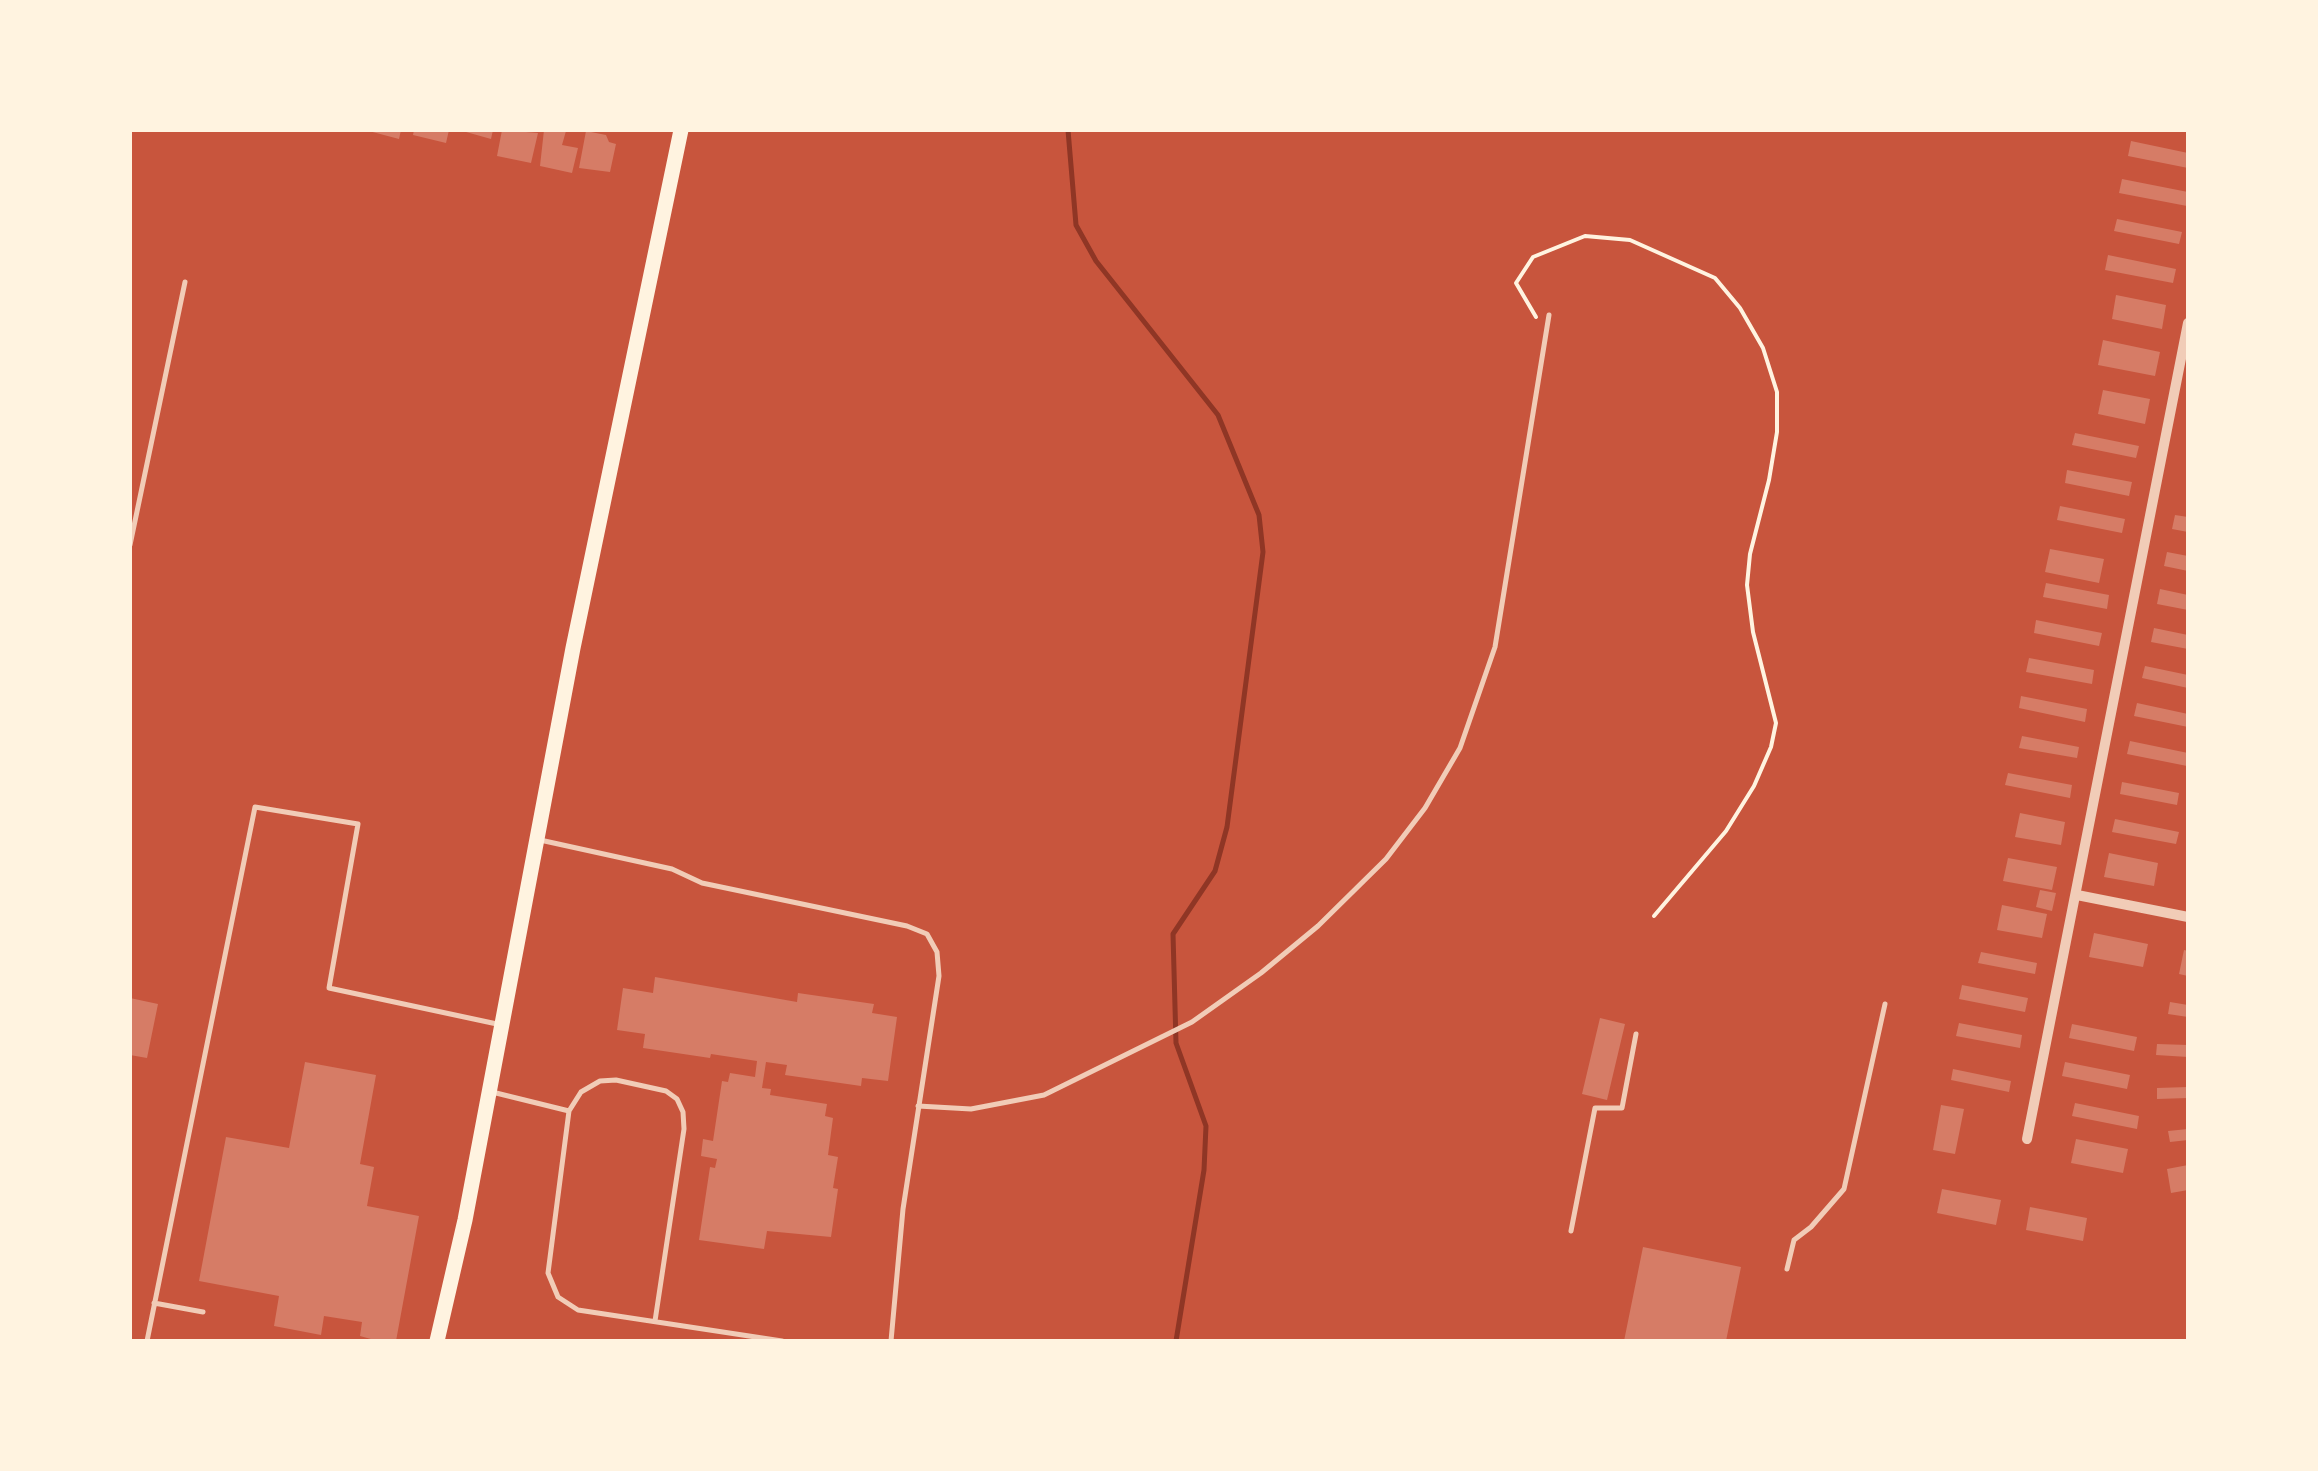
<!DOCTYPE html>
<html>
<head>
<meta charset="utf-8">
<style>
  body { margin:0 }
  #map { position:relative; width:2318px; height:1471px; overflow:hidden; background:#c8553d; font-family:"Fira Sans Condensed",sans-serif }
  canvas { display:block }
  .frame { position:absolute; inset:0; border:132px solid #fff3e0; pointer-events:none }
</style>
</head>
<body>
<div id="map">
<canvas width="2318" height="1471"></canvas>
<div class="frame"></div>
</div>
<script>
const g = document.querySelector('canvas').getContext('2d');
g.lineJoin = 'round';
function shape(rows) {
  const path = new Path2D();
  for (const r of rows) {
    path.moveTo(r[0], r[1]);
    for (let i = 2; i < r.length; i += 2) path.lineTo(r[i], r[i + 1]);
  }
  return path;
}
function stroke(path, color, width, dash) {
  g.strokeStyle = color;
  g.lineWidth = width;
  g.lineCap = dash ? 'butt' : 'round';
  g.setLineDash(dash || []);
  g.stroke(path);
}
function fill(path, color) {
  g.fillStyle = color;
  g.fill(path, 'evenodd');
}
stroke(shape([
  [1068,130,1076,225,1096,261,1218,415,1259,515,1263,552,1227,827,1215,871,1173,934,1176,1043,1206,1126,1204,1170,1176,1341]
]), '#8f3625', 5);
fill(shape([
  [365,130,401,130,399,139],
  [414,130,449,130,446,143,413,135],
  [459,130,493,130,491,139],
  [502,130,538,133,531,163,497,156],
  [544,130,566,131,562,145,578,148,572,173,540,166],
  [586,131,606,135,609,142,616,144,610,172,579,168],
  [2131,141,2188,153,2188,168,2128,156],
  [2122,179,2188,192,2187,206,2119,193],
  [2117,219,2182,232,2179,244,2114,231],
  [2108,255,2176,269,2173,283,2105,270],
  [2116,295,2166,305,2162,329,2112,319],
  [2103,340,2160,352,2155,376,2098,365],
  [2103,390,2150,399,2145,424,2098,414],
  [2075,433,2139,446,2136,458,2072,445],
  [2067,470,2132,482,2129,496,2065,483],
  [2060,506,2125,519,2122,533,2057,520],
  [2175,515,2188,517,2188,532,2172,529],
  [2050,549,2104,559,2099,583,2045,572],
  [2167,552,2188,556,2188,571,2164,566],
  [2046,583,2109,595,2107,609,2043,597],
  [2160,589,2188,595,2188,610,2157,604],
  [2036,620,2102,633,2099,646,2034,633],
  [2154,628,2188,635,2188,649,2151,642],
  [2029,658,2094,670,2092,684,2026,672],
  [2145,666,2188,675,2188,688,2142,678],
  [2021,696,2087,709,2085,722,2019,708],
  [2137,703,2188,714,2188,727,2134,716],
  [2022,736,2079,747,2077,758,2019,748],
  [2130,741,2188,753,2187,766,2127,754],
  [2008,773,2072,785,2070,798,2005,785],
  [2122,782,2179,793,2177,805,2120,794],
  [2020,813,2065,822,2061,845,2015,837],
  [2115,819,2179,832,2176,844,2112,832],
  [2109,853,2158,863,2154,886,2104,877],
  [2008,858,2057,867,2052,890,2003,881],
  [2040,890,2056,893,2052,911,2036,907],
  [2002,905,2047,914,2042,938,1997,930],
  [2094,933,2148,944,2143,967,2089,957],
  [2184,950,2188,951,2188,976,2179,974],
  [1981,952,2037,963,2035,974,1978,963],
  [655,977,797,1002,798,993,874,1004,872,1013,897,1017,888,1081,862,1078,861,1086,785,1075,787,1065,766,1062,762,1088,771,1089,770,1095,827,1104,825,1116,833,1118,828,1155,838,1157,833,1188,838,1189,831,1237,767,1231,764,1249,699,1240,710,1167,715,1168,717,1159,701,1156,703,1139,713,1141,722,1081,728,1082,730,1073,755,1077,757,1061,711,1054,710,1058,643,1048,645,1034,617,1030,623,988,653,993],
  [1962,985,2028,998,2025,1012,1959,999],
  [130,998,158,1004,147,1058,130,1055],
  [2170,1002,2188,1005,2188,1017,2168,1014],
  [1600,1018,1625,1024,1607,1100,1582,1094],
  [1959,1023,2022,1035,2020,1048,1956,1036],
  [2072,1024,2137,1037,2134,1051,2069,1038],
  [2157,1044,2188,1045,2188,1057,2156,1055],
  [305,1062,376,1075,360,1164,374,1167,367,1206,419,1216,396,1341,378,1341,360,1336,362,1322,324,1316,321,1335,274,1326,279,1296,199,1281,226,1137,289,1148],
  [2065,1062,2130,1075,2127,1089,2062,1076],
  [1953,1069,2011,1081,2009,1092,1951,1080],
  [2188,1087,2188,1098,2157,1099,2157,1088],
  [2075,1103,2139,1116,2137,1129,2072,1116],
  [1941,1105,1964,1109,1955,1154,1933,1150],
  [2188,1129,2188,1140,2170,1142,2168,1131],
  [2076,1139,2128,1149,2123,1173,2071,1163],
  [2188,1165,2188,1190,2171,1193,2167,1169],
  [1942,1189,2001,1200,1996,1225,1937,1213],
  [2030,1207,2087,1218,2083,1241,2026,1230],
  [1643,1247,1741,1267,1726,1341,1624,1341]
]), '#d67c66');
stroke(shape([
  [1536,317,1516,283,1533,257,1585,236,1630,240,1715,278,1740,308,1763,348,1777,392,1777,432,1769,480,1750,554,1747,585,1753,632,1776,723,1771,747,1754,786,1726,831,1654,916]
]), '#fff3e0', 4);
stroke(shape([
  [130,545,185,282],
  [540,840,672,869,702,883,907,926,927,934,937,952,939,976,903,1209,891,1341],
  [492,1092,569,1111,548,1273,558,1297,578,1310,782,1341],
  [918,1106,971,1109,1044,1095,1192,1022,1261,973,1318,926,1386,859,1425,808,1460,748,1495,647,1549,315],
  [569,1111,581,1092,600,1081,616,1080,666,1091,677,1099,683,1112,684,1129,655,1321],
  [1571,1231,1595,1108,1622,1108,1636,1034],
  [1787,1269,1794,1240,1811,1227,1844,1189,1885,1004],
  [154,1303,203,1312],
  [147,1341,255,807,358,824,329,988,497,1024]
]), '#f1ccb7', 5);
stroke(shape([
  [2077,895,2188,917],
  [2027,1139,2188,323]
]), '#f1ccb7', 10);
stroke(shape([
  [437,1341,465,1220,573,648,681,130]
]), '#fff3e0', 15);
</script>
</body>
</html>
